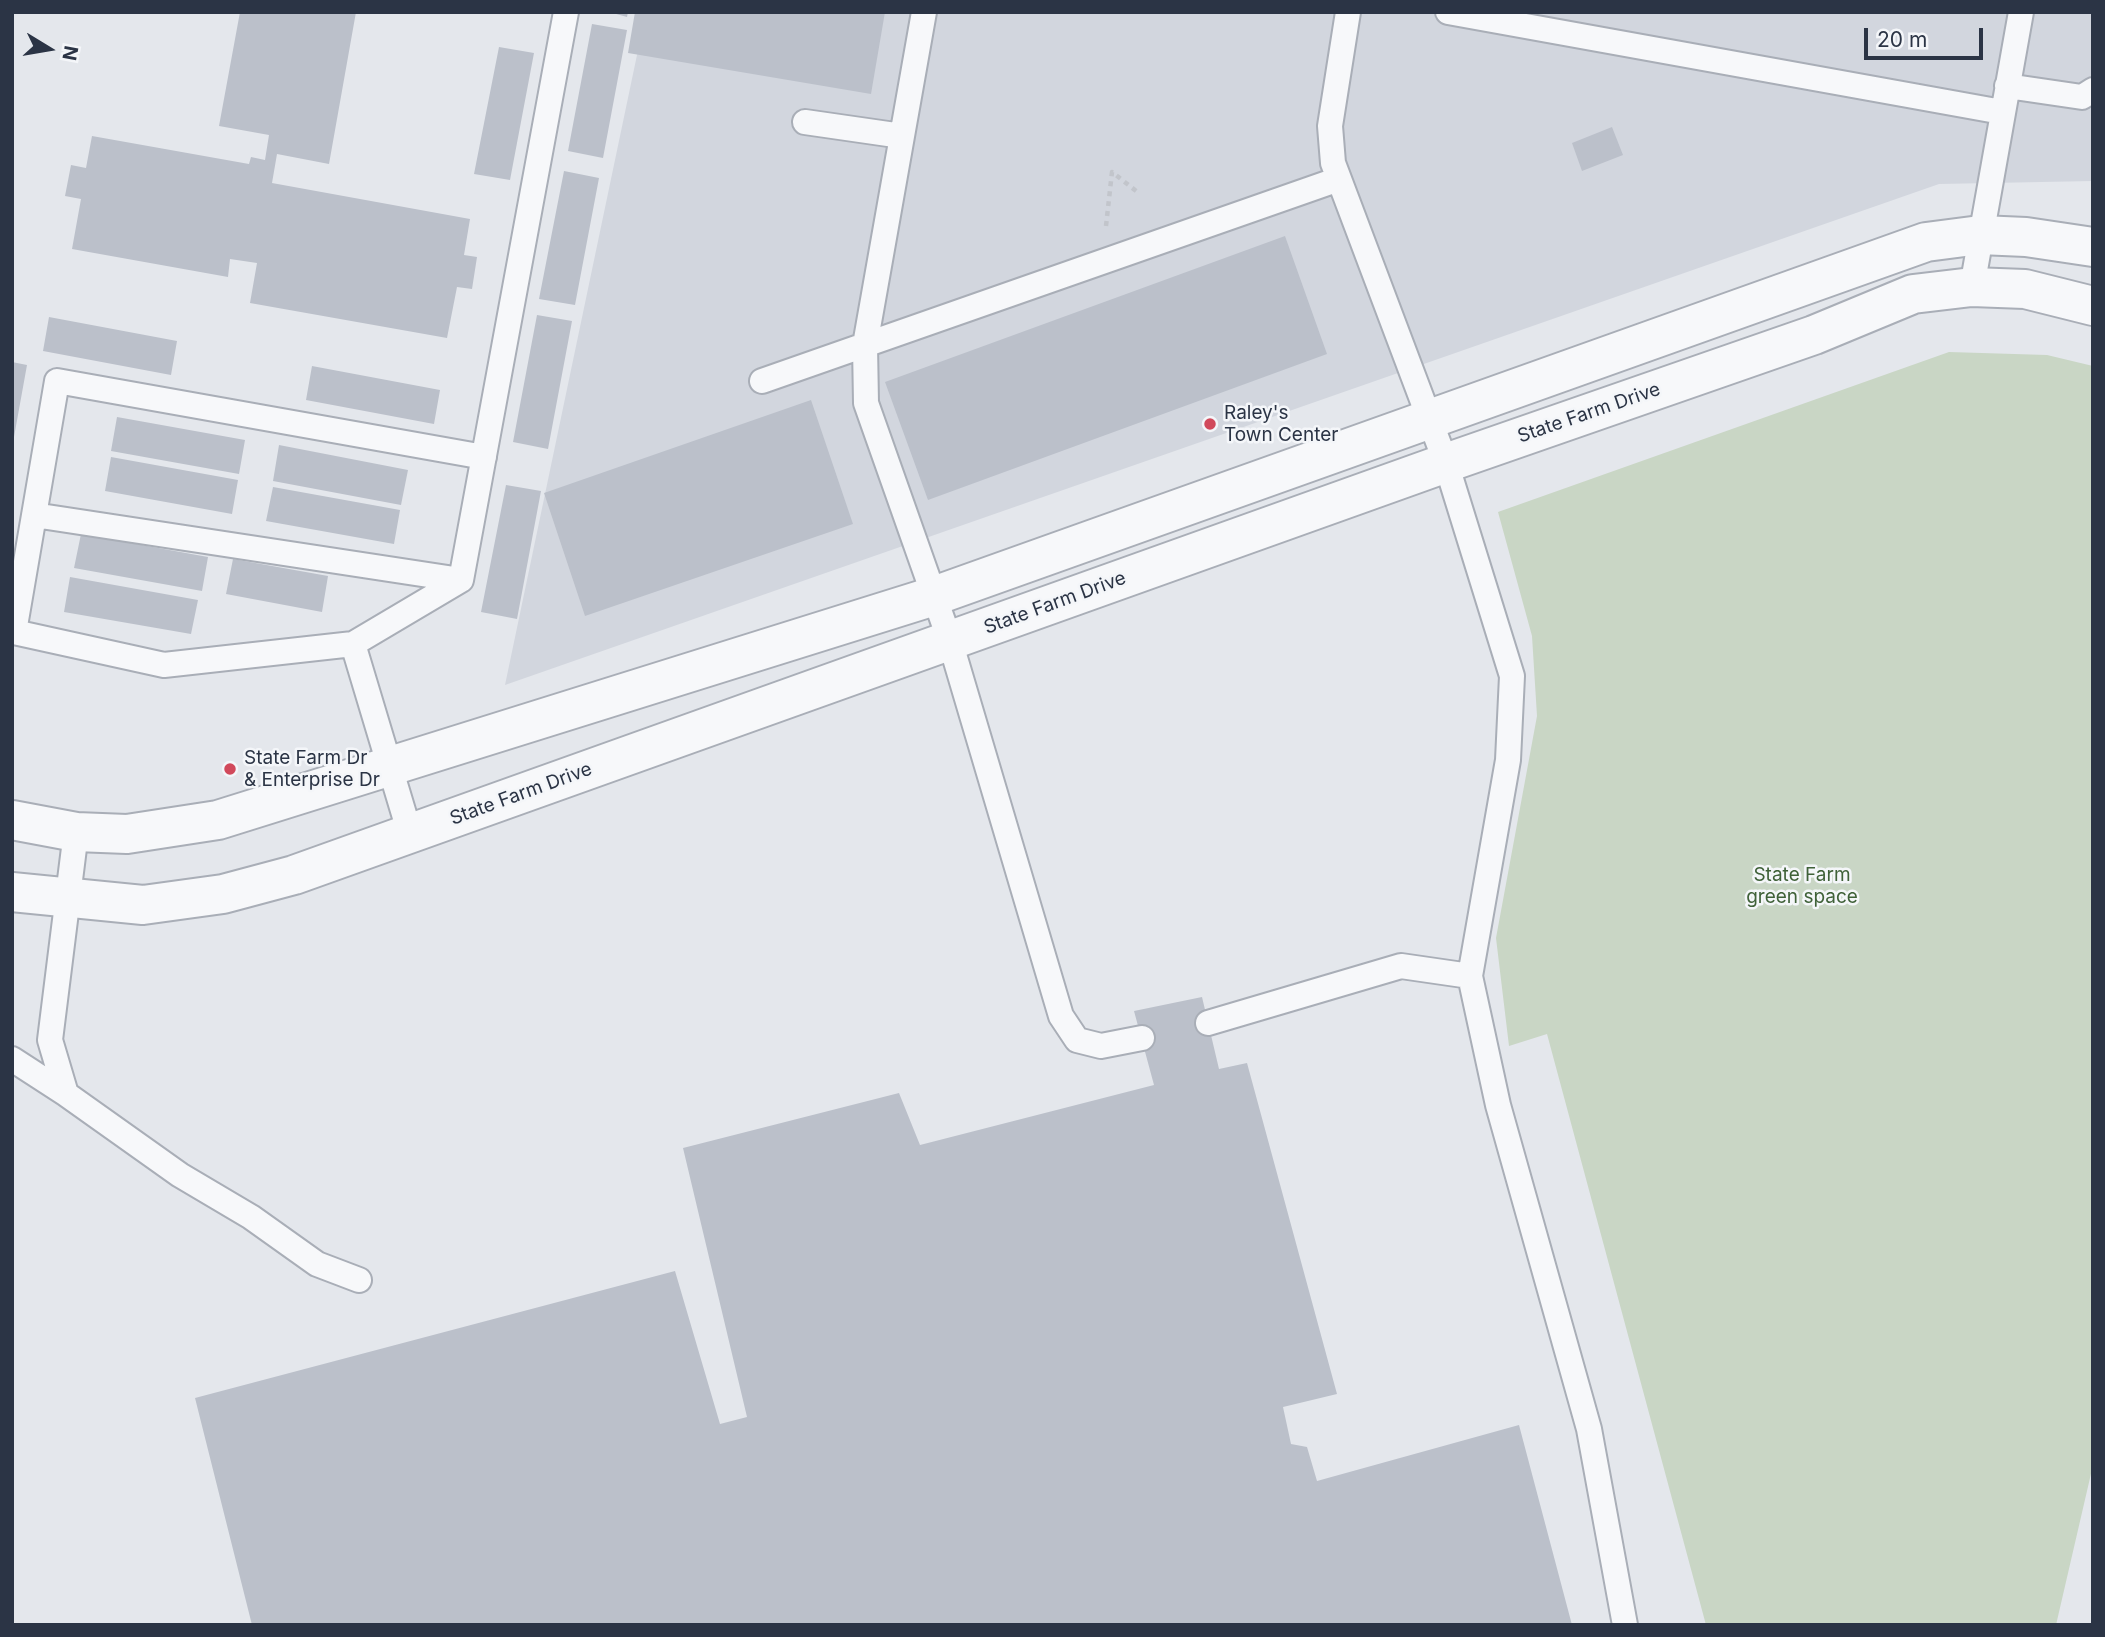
<!DOCTYPE html>
<html>
<head>
<meta charset="utf-8">
<style>
  body { margin:0 }
  #map { position:relative; width:2105px; height:1637px; overflow:hidden; background:#e4e7ec; font-family:Inter,sans-serif }
  canvas { display:block }
  .frame { position:absolute; inset:0; border:14px solid #2b3445; pointer-events:none }
  .north { position:absolute; left:14px; top:14px; width:70px; height:70px; -webkit-text-stroke:5px #f4f6f9; paint-order:stroke; rotate:101deg; font-size:19px; font-weight:700; line-height:28px; text-align:center; color:#2b3445 }
  .north::after { content:''; display:block; margin:auto; width:24px; height:32px; background:#2b3445; clip-path:polygon(50% 0,100% 100%,50% 72%,0 100%) }
  .scale { position:absolute; left:1864px; top:28px; width:119px; height:32px; box-sizing:border-box; border:4px solid #2b3445; border-top:0; padding-left:9px; font-size:21px; line-height:24px; white-space:nowrap; color:#2b3445; -webkit-text-stroke:5px #f4f6f9; paint-order:stroke }
</style>
</head>
<body>
<div id="map">
<canvas width="2105" height="1637"></canvas>
<div class="frame"></div>
<div class="north">N</div>
<div class="scale">20 m</div>
</div>
<script>
const g = document.querySelector('canvas').getContext('2d');
g.lineJoin = 'round';
function fill(path, color) {
  g.fillStyle = color;
  g.fill(path, 'evenodd');
}
function shape(rows) {
  const path = new Path2D();
  for (const r of rows) {
    path.moveTo(r[0], r[1]);
    for (let i = 2; i < r.length; i += 2) path.lineTo(r[i], r[i + 1]);
  }
  return path;
}
function stroke(path, color, width, dash) {
  g.strokeStyle = color;
  g.lineWidth = width;
  g.lineCap = dash ? 'butt' : 'round';
  g.setLineDash(dash || []);
  g.stroke(path);
}
function write(font, color, halo, rows, align = 'center') {
  g.font = font + ' Inter,sans-serif';
  g.lineWidth = 5;
  g.setLineDash([]);
  g.textBaseline = 'middle';
  g.strokeStyle = halo;
  g.fillStyle = color;
  for (const [text, x, y, turn = 0] of rows) {
    g.save();
    g.translate(x, y);
    g.rotate((+turn || 0) * Math.PI / 180);
    g.textAlign = isNaN(turn) ? turn : align;
    if (halo) g.strokeText(text, 0, 0);
    g.fillText(text, 0, 0);
    g.restore();
  }
}
fill(shape([
  [646,12,2093,12,2093,181,1939,184,505,685]
]), '#d2d6de');
fill(shape([
  [1949,352,2047,355,2093,366,2093,1465,2056,1625,1706,1625,1547,1034,1509,1046,1496,938,1537,716,1532,636,1498,512]
]), '#c9d6c5');
fill(shape([
  [240,12,356,12,329,164,277,154,272,183,470,219,464,255,477,257,472,289,457,287,447,338,250,303,257,263,230,259,228,277,72,249,81,199,65,196,71,165,86,168,92,136,249,164,251,157,265,160,269,135,219,126],
  [609,12,628,12,627,17],
  [635,12,885,12,871,94,628,53],
  [592,24,627,30,603,158,568,151],
  [499,47,534,53,510,180,474,174],
  [1612,127,1623,155,1582,171,1572,143],
  [564,171,599,178,575,305,539,299],
  [1285,236,1327,354,928,500,885,382],
  [537,315,572,321,548,449,513,442],
  [49,317,177,341,171,375,43,351],
  [12,362,27,365,14,437,12,436],
  [312,366,440,390,434,424,306,400],
  [811,400,853,524,585,616,544,493],
  [117,417,245,440,239,474,111,451],
  [279,445,408,470,401,505,273,481],
  [111,457,238,480,232,514,105,491],
  [506,485,541,491,517,619,481,612],
  [273,487,400,510,394,544,266,521],
  [81,534,208,557,202,591,74,568],
  [233,559,328,576,322,612,226,594],
  [70,577,198,600,191,634,64,612],
  [1202,997,1219,1069,1247,1063,1337,1394,1283,1407,1291,1444,1307,1447,1317,1481,1519,1425,1572,1625,252,1625,195,1398,675,1271,720,1424,747,1417,683,1148,899,1093,920,1145,1154,1085,1134,1011]
]), '#bbc0ca');
const lane = shape([
  [924,12,865,345,866,403,950,641,1061,1016,1077,1040,1101,1046,1142,1038],
  [1348,12,1330,126,1333,163,1446,463,1512,676,1508,760,1470,976],
  [1448,12,2002,112],
  [2007,86,2082,97,2093,90],
  [805,122,902,136],
  [1972,287,2021,12],
  [762,381,1339,179],
  [484,457,57,381,14,632,164,665,353,644,461,580,566,12],
  [34,515,461,580],
  [353,644,410,834],
  [76,832,50,1040,66,1094,180,1175,251,1217,317,1264,359,1280],
  [1208,1023,1401,966,1470,976,1498,1105,1589,1429,1625,1625],
  [12,1059,66,1094]
]);
const street = shape([
  [12,820,76,832,127,834,218,820,934,596,1926,242,1980,235,2026,237,2093,247],
  [12,892,143,905,223,894,294,875,1446,463,1814,335,1913,294,1972,287,2025,289,2093,306]
]);
stroke(lane, '#a9aeb7', 28);
stroke(street, '#a9aeb7', 42);
stroke(shape([
  [1106,226,1112,172,1140,194]
]), '#c2c5cb', 4.5, [5, 5]);
stroke(lane, '#f7f8fa', 24);
stroke(street, '#f7f8fa', 38);
for (const [x, y, r, color] of [
  [1210,424,7,"#d1495b"],
  [230,769,7,"#d1495b"]
]) {
  const dot = new Path2D();
  dot.arc(x, y, r, 0, 2 * Math.PI);
  g.fillStyle = color;
  g.fill(dot);
  stroke(dot, '#f4f6f9', 2.5);
}
write('19px', '#2b3445', '#f4f6f9', [
  ["Raley's",1224,413],
  ["Town Center",1224,435],
  ["State Farm Dr",244,758],
  ["& Enterprise Dr",244,780]
], 'left');
write('19px', '#2b3445', '#f4f6f9', [
  ["State Farm Drive",1589,413,-19],
  ["State Farm Drive",1055,603,-20],
  ["State Farm Drive",521,794,-20]
]);
write('19px', '#3f6138', '#f4f6f9', [
  ["State Farm",1802,875],
  ["green space",1802,897]
]);
</script>
</body>
</html>
